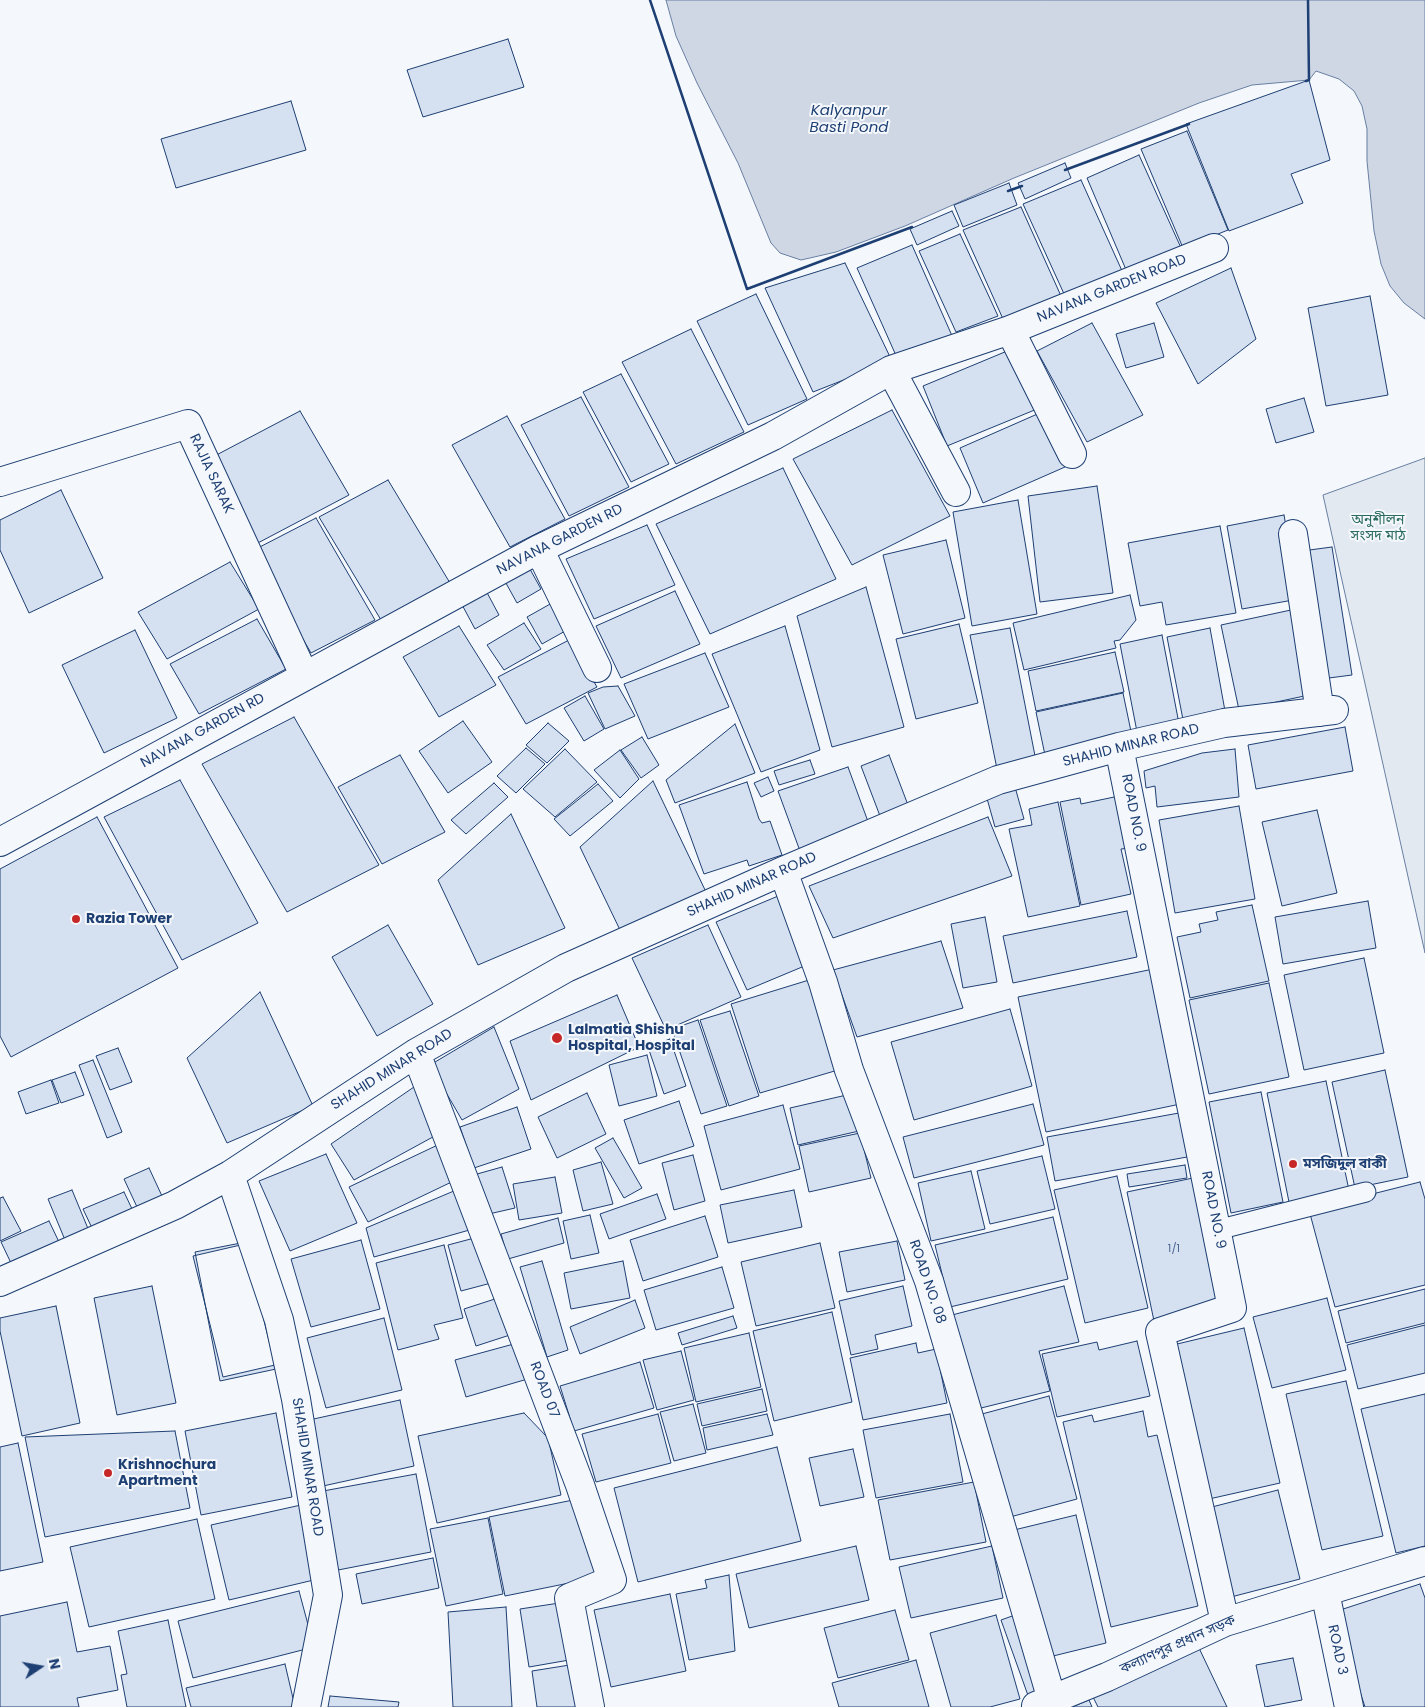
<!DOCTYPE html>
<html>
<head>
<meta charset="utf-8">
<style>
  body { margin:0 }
  #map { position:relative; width:1425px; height:1707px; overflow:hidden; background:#f4f7fb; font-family:Poppins,sans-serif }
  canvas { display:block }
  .north { position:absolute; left:15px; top:1642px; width:50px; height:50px; -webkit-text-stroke:4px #f4f7fb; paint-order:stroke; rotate:78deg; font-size:14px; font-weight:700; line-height:20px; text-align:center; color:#1d3f73 }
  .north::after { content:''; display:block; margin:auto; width:18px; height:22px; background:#1d3f73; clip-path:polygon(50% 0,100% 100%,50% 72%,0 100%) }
</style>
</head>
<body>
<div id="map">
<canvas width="1425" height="1707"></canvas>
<div class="north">N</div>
</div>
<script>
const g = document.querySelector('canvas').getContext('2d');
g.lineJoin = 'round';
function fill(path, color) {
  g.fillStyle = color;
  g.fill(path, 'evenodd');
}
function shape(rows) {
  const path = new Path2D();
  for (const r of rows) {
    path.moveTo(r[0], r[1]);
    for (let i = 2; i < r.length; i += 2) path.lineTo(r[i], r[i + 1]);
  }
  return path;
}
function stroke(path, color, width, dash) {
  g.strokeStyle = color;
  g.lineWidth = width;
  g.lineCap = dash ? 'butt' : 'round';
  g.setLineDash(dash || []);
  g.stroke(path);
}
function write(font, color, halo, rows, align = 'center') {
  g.font = font + ' Poppins,"Noto Sans Bengali",sans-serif';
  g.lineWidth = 4;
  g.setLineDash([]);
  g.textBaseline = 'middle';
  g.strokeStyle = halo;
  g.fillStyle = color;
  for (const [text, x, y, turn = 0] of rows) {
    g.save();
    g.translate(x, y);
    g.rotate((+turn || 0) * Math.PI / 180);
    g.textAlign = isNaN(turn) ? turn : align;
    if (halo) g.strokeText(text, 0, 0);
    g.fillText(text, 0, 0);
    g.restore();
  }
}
const green = shape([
  [1425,458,1425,953,1323,495,1425,458]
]);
fill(green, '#e3e9f0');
stroke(green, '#687fa3', 1);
const water = shape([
  [666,0,1425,0,1425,319,1404,303,1390,286,1381,264,1374,231,1367,161,1367,129,1362,106,1354,91,1339,79,1316,71,1309,80,1252,85,1199,103,1014,178,905,226,836,252,801,260,780,253,771,243,738,163,697,83,676,36,666,0]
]);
fill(water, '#cfd7e4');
stroke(water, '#687fa3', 1);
const building = shape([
  [508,39,524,87,423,117,407,70,508,39],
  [1309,80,1330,160,1291,174,1303,203,1229,231,1186,124,1309,80],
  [291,101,306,150,176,188,161,139,291,101],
  [1187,131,1228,230,1183,248,1141,149,1187,131],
  [1139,155,1182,250,1127,272,1087,178,1139,155],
  [1065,163,1071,178,1025,199,1018,183,1065,163],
  [1081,180,1123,273,1065,296,1023,204,1081,180],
  [1009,183,1017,205,963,227,954,205,1009,183],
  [1021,207,1061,296,1003,319,963,230,1021,207],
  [952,211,959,226,917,245,910,229,952,211],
  [960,234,998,316,956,332,919,251,960,234],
  [912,245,953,338,898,360,857,268,912,245],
  [845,263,892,361,813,392,765,288,845,263],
  [1231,268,1256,339,1198,384,1156,303,1231,268],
  [756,294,807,399,748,425,697,321,756,294],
  [1370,296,1388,395,1326,406,1308,308,1370,296],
  [1092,323,1143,415,1087,442,1037,351,1092,323],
  [1154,323,1164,357,1126,368,1116,334,1154,323],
  [691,329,744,432,676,464,622,362,691,329],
  [1012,349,1037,409,947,446,923,386,1012,349],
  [621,374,669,464,631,482,583,392,621,374],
  [581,397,629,487,569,516,521,425,581,397],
  [1304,398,1314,432,1276,443,1266,409,1304,398],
  [892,410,950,516,852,565,793,459,892,410],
  [300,411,349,495,254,545,205,461,300,411],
  [1042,412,1065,467,983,503,960,448,1042,412],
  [507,416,565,519,510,547,452,445,507,416],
  [783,468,836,579,710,634,656,524,783,468],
  [388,480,450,583,381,620,319,517,388,480],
  [1097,486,1113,593,1040,602,1028,496,1097,486],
  [61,490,103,578,29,613,0,550,0,520,61,490],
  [1018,500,1037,614,972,626,953,512,1018,500],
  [1284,515,1299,599,1242,609,1227,526,1284,515],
  [316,518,375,620,311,653,252,551,316,518],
  [647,525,675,585,594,619,566,559,647,525],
  [1220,526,1236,613,1166,625,1162,602,1140,606,1128,543,1220,526],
  [946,540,965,618,903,634,883,555,946,540],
  [1332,547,1352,675,1321,679,1302,551,1332,547],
  [230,562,259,609,167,659,138,612,230,562],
  [526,562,541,589,517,603,502,576,526,562],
  [484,587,499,615,475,629,460,601,484,587],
  [866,587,904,727,832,747,797,616,866,587],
  [675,591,700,644,621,678,596,626,675,591],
  [1130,595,1136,620,1120,640,1114,641,1116,648,1024,670,1013,623,1130,595],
  [552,603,567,630,542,644,527,617,552,603],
  [1291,610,1309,695,1239,710,1221,625,1291,610],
  [257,619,286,669,199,714,170,664,257,619],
  [524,623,541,649,504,670,487,645,524,623],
  [959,624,978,703,916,719,896,639,959,624],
  [459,626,496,685,439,717,403,657,459,626],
  [785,626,820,750,761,772,712,654,785,626],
  [1010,628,1036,761,997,769,970,635,1010,628],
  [1210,628,1227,722,1185,730,1167,637,1210,628],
  [135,630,177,718,104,753,62,665,135,630],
  [1162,635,1180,729,1138,737,1120,644,1162,635],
  [569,640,597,687,526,724,498,677,569,640],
  [1115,652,1124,692,1036,711,1028,671,1115,652],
  [705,653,729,707,648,739,624,684,705,653],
  [618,686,635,716,605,729,588,693,603,687,618,686],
  [1123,693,1133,741,1046,760,1036,712,1123,693],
  [585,696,604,729,584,741,564,708,585,696],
  [294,717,379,865,287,912,202,764,294,717],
  [463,721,492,762,448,793,419,751,463,721],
  [548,723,569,741,547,763,526,745,548,723],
  [735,724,755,773,675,803,666,780,735,724],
  [1345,727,1353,771,1256,789,1248,745,1345,727],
  [642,737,659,765,641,778,621,750,642,737],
  [526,748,545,764,516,793,497,776,526,748],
  [565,749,597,782,555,817,523,789,565,749],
  [1235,749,1239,797,1157,807,1155,786,1146,788,1144,771,1202,753,1235,749],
  [620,750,639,779,620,798,594,770,620,750],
  [400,755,445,832,382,864,338,787,400,755],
  [889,755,908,805,880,816,861,766,889,755],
  [810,760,815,774,779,785,774,771,810,760],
  [848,767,870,827,800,851,778,791,848,767],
  [768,777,774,791,761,797,754,783,768,777],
  [180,780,258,923,182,960,104,817,180,780],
  [653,781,707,894,621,932,580,847,653,781],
  [747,782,759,819,762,823,770,821,782,855,749,866,747,860,704,874,679,805,747,782],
  [494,783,508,797,466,834,451,820,494,783],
  [598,784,613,801,570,836,554,819,598,784],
  [1015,787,1024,819,995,827,986,795,1015,787],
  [1119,796,1130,848,1121,849,1131,894,1081,905,1060,802,1080,798,1081,804,1119,796],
  [1058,802,1080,906,1028,917,1009,829,1032,825,1029,809,1058,802],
  [1239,806,1255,899,1175,913,1159,820,1239,806],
  [1317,810,1337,893,1282,906,1262,822,1317,810],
  [511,814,565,928,478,965,438,880,511,814],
  [97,817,178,968,11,1057,0,1036,0,869,97,817],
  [988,817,1012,876,833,938,809,886,988,817],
  [783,894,814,962,747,990,716,922,783,894],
  [1368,901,1376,948,1283,964,1275,917,1368,901],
  [1252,905,1269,981,1190,998,1177,937,1201,932,1199,924,1218,920,1216,912,1252,905],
  [1127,911,1137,957,1013,983,1003,936,1127,911],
  [985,917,997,982,963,988,951,924,985,917],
  [388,925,433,1004,377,1036,332,957,388,925],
  [708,925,741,997,666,1030,632,958,708,925],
  [941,941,963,1008,857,1037,833,970,941,941],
  [1364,958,1384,1053,1304,1070,1284,975,1364,958],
  [1163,967,1190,1102,1046,1132,1018,997,1163,967],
  [809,980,838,1070,760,1093,731,1004,809,980],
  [1269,983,1289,1077,1209,1094,1189,1000,1269,983],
  [260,992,313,1106,227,1143,187,1058,260,992],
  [617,995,639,1047,531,1100,510,1041,617,995],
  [1010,1009,1032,1086,914,1120,891,1042,1010,1009],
  [730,1011,759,1096,729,1106,700,1020,730,1011],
  [698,1020,727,1106,701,1114,672,1029,698,1020],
  [494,1027,519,1089,462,1120,430,1065,494,1027],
  [670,1039,686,1086,664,1094,648,1047,670,1039],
  [118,1048,132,1082,110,1090,96,1056,118,1048],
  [647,1055,657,1096,619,1106,609,1065,647,1055],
  [93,1060,122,1132,107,1138,79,1065,93,1060],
  [1385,1070,1408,1177,1355,1188,1332,1082,1385,1070],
  [75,1072,84,1095,61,1103,52,1080,75,1072],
  [51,1080,59,1103,26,1114,18,1092,51,1080],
  [1326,1081,1350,1195,1290,1207,1267,1093,1326,1081],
  [414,1087,442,1132,354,1180,331,1144,414,1087],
  [1261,1092,1283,1202,1231,1213,1209,1102,1261,1092],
  [587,1093,606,1134,557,1158,538,1117,587,1093],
  [851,1094,859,1131,798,1145,790,1108,851,1094],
  [679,1101,694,1146,639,1164,624,1120,679,1101],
  [1033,1104,1044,1145,914,1178,903,1137,1033,1104],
  [783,1105,800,1169,721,1190,704,1126,783,1105],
  [517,1107,531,1149,474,1168,460,1127,517,1107],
  [1190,1111,1198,1155,1055,1181,1047,1137,1190,1111],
  [860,1133,871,1178,809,1192,799,1146,860,1133],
  [613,1138,642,1188,624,1198,595,1148,613,1138],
  [444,1142,462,1177,368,1222,349,1187,444,1142],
  [326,1154,357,1223,290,1251,259,1181,326,1154],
  [693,1155,705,1201,674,1210,662,1163,693,1155],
  [1042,1156,1055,1209,990,1224,977,1171,1042,1156],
  [601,1162,613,1204,583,1211,573,1170,601,1162],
  [1185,1165,1187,1178,1129,1187,1127,1174,1185,1165],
  [502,1167,515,1208,480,1216,470,1176,502,1167],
  [149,1168,162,1196,137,1207,124,1179,149,1168],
  [971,1171,985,1229,931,1241,918,1183,971,1171],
  [1117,1176,1148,1308,1085,1323,1054,1190,1117,1176],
  [555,1177,562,1213,519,1220,513,1184,555,1177],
  [1193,1178,1221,1307,1154,1321,1127,1192,1193,1178],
  [1420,1182,1425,1199,1425,1285,1335,1307,1309,1210,1420,1182],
  [461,1188,473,1229,374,1257,366,1228,461,1188],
  [72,1190,89,1231,65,1240,48,1199,72,1190],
  [794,1190,802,1227,728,1243,720,1205,794,1190],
  [124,1192,133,1211,92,1228,83,1209,124,1192],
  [657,1194,666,1219,609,1239,600,1214,657,1194],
  [3,1197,21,1231,0,1241,0,1198,3,1197],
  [590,1215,599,1253,571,1259,563,1221,590,1215],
  [705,1216,718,1257,643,1281,630,1240,705,1216],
  [1053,1217,1068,1279,950,1307,935,1245,1053,1217],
  [558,1218,564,1243,508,1259,501,1234,558,1218],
  [49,1221,59,1242,11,1263,1,1242,49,1221],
  [482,1236,495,1282,461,1291,448,1245,482,1236],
  [361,1240,380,1309,311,1327,291,1259,361,1240],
  [251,1241,276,1369,220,1381,195,1252,251,1241],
  [897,1241,905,1280,847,1292,839,1252,897,1241],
  [820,1243,835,1308,756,1326,741,1262,820,1243],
  [245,1244,275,1365,223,1377,193,1256,245,1244],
  [444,1245,463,1318,434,1325,439,1339,398,1350,376,1263,444,1245],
  [542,1261,568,1350,547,1357,520,1267,542,1261],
  [623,1261,630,1298,571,1309,564,1273,623,1261],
  [722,1267,734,1308,656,1330,644,1290,722,1267],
  [152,1286,176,1403,117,1415,94,1298,152,1286],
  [903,1286,912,1326,875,1335,878,1349,851,1355,839,1301,903,1286],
  [1064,1286,1079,1342,1039,1351,1050,1391,977,1409,952,1315,1064,1286],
  [1425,1289,1425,1323,1346,1343,1338,1311,1425,1289],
  [501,1297,513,1334,476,1346,464,1309,501,1297],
  [1327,1298,1346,1370,1272,1388,1253,1317,1327,1298],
  [635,1300,645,1328,580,1354,570,1327,635,1300],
  [56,1306,80,1423,22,1436,0,1331,0,1318,56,1306],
  [832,1312,852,1402,774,1421,753,1331,832,1312],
  [733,1316,737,1328,682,1345,678,1333,733,1316],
  [384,1318,402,1390,326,1408,307,1338,384,1318],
  [1425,1325,1425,1373,1358,1389,1347,1345,1425,1325],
  [1244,1328,1280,1483,1209,1499,1173,1345,1244,1328],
  [749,1333,761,1387,696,1402,684,1348,749,1333],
  [1137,1341,1150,1396,1057,1417,1042,1354,1097,1342,1099,1350,1137,1341],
  [521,1342,531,1378,466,1397,455,1360,521,1342],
  [916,1343,918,1353,936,1349,947,1403,863,1420,850,1358,916,1343],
  [681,1351,694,1400,657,1410,643,1360,681,1351],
  [640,1362,654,1408,574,1431,560,1386,640,1362],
  [1346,1381,1383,1536,1322,1550,1286,1394,1346,1381],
  [762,1389,767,1411,702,1426,697,1404,762,1389],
  [1425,1394,1425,1546,1396,1553,1361,1409,1425,1394],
  [1049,1396,1077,1499,1010,1517,982,1414,1049,1396],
  [400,1400,414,1466,323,1486,309,1420,400,1400],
  [693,1404,706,1453,674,1461,660,1412,693,1404],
  [1143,1411,1148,1437,1157,1435,1198,1606,1111,1627,1063,1422,1092,1415,1094,1422,1143,1411],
  [276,1413,292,1497,201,1515,185,1431,276,1413],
  [524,1413,548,1438,561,1495,437,1523,418,1436,524,1413],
  [658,1414,671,1463,596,1482,582,1434,658,1414],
  [767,1414,773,1435,707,1450,703,1428,767,1414],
  [950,1414,963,1482,876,1498,863,1430,950,1414],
  [175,1431,190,1508,45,1537,25,1437,175,1431],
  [18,1443,43,1562,0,1571,0,1447,18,1443],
  [777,1447,801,1541,638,1582,614,1488,777,1447],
  [853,1449,864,1497,820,1506,809,1458,853,1449],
  [416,1474,431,1552,338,1570,323,1491,416,1474],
  [974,1482,986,1542,890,1560,878,1500,974,1482],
  [1278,1490,1300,1579,1231,1597,1208,1508,1278,1490],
  [583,1498,599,1577,505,1596,489,1517,583,1498],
  [301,1505,318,1579,229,1600,211,1525,301,1505],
  [1076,1515,1106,1643,1045,1658,1014,1530,1076,1515],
  [488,1518,503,1594,446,1606,430,1529,488,1518],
  [197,1519,215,1599,89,1627,70,1547,197,1519],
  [856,1546,869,1600,749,1628,736,1574,856,1546],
  [992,1546,1003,1598,911,1618,899,1567,992,1546],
  [433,1558,439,1588,362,1604,356,1574,433,1558],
  [729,1575,735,1651,689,1660,676,1594,707,1588,705,1580,729,1575],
  [1420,1584,1425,1598,1425,1707,1365,1707,1334,1612,1420,1584],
  [299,1591,314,1647,193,1678,178,1621,299,1591],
  [670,1594,686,1671,611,1687,594,1610,670,1594],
  [67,1602,77,1652,110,1646,118,1690,77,1698,79,1707,0,1707,0,1616,67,1602],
  [566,1602,575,1659,529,1667,520,1609,566,1602],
  [506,1607,512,1707,453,1707,448,1612,506,1607],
  [895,1610,909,1660,838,1678,824,1628,895,1610],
  [996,1615,1020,1699,990,1707,951,1707,930,1633,996,1615],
  [1015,1615,1044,1696,1030,1701,1001,1620,1015,1615],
  [168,1620,186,1707,127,1707,121,1675,127,1674,118,1631,168,1620],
  [1199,1648,1227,1707,1098,1707,1092,1695,1199,1648],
  [1293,1658,1302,1700,1265,1707,1256,1665,1293,1658],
  [916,1660,929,1707,839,1707,832,1683,916,1660],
  [285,1664,295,1707,191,1707,186,1688,285,1664],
  [576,1664,582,1707,537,1707,532,1671,576,1664],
  [330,1696,399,1702,398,1707,328,1707,330,1696],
  [1089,1700,1092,1707,1072,1707,1089,1700]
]);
fill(building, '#d5e0f0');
stroke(building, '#1d3f73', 1);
const lane = shape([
  [1217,1230,1366,1192]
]);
const street = shape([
  [1010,330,1214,248],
  [891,370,956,492],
  [0,482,188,424,304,675],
  [1293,534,1320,712],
  [539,549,597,668],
  [1119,747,1232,1308,1160,1332,1225,1622],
  [0,842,539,549,773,436,891,370,1010,330,1072,454],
  [783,871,823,982,849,1070,929,1281,1052,1700],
  [416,1053,580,1485,612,1580,569,1598,590,1707],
  [230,1175,279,1320,296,1399,328,1595,306,1707],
  [0,1282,175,1205,230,1175,416,1053,566,968,783,871,998,780,1119,747,1224,723,1334,710],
  [1325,1592,1349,1707],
  [1036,1706,1107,1677,1225,1622,1425,1561]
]);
stroke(lane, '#1d3f73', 21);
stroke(street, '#1d3f73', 30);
stroke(lane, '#f4f7fb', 19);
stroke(street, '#f4f7fb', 28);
stroke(shape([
  [650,0,747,289,912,227],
  [1306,81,1309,80,1308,0],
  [1065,170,1189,124],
  [1008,191,1022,186]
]), '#1d3f73', 2.5);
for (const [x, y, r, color] of [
  [76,919,5,"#c62828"],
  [557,1038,6,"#c62828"],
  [1293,1164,5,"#c62828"],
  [108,1473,5,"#c62828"]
]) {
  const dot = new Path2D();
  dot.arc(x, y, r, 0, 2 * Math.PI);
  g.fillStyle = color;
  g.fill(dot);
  stroke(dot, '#f4f7fb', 2);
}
write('11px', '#4b6792', null, [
  ["1/1",1174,1249]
]);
write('14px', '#1d3f73', '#f4f7fb', [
  ["NAVANA GARDEN ROAD",1112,289,-22],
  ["RAJIA SARAK",211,474,65],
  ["NAVANA GARDEN RD",560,540,-27],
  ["NAVANA GARDEN RD",203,731,-29],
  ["SHAHID MINAR ROAD",1131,746,-14],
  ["ROAD NO. 9",1133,813,79],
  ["SHAHID MINAR ROAD",752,885,-24],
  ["SHAHID MINAR ROAD",392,1070,-32],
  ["ROAD NO. 9",1213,1210,79],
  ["ROAD NO. 08",927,1282,71],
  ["ROAD 07",544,1390,69],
  ["SHAHID MINAR ROAD",307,1467,81],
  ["কল্যাণপুর প্রধান সড়ক",1178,1645,-24],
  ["ROAD 3",1337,1650,78]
]);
write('14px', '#2c6c60', '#f4f7fb', [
  ["অনুশীলন",1378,520],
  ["সংসদ মাঠ",1378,536]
]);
write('bold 14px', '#1d3f73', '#f4f7fb', [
  ["Razia Tower",86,919],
  ["Lalmatia Shishu",568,1030],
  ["Hospital, Hospital",568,1046],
  ["মসজিদুল বাকী",1303,1164],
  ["Krishnochura",118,1465],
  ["Apartment",118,1481]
], 'left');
write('italic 15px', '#1d3f73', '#f4f7fb', [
  ["Kalyanpur",849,111],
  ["Basti Pond",849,128]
]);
</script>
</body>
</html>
